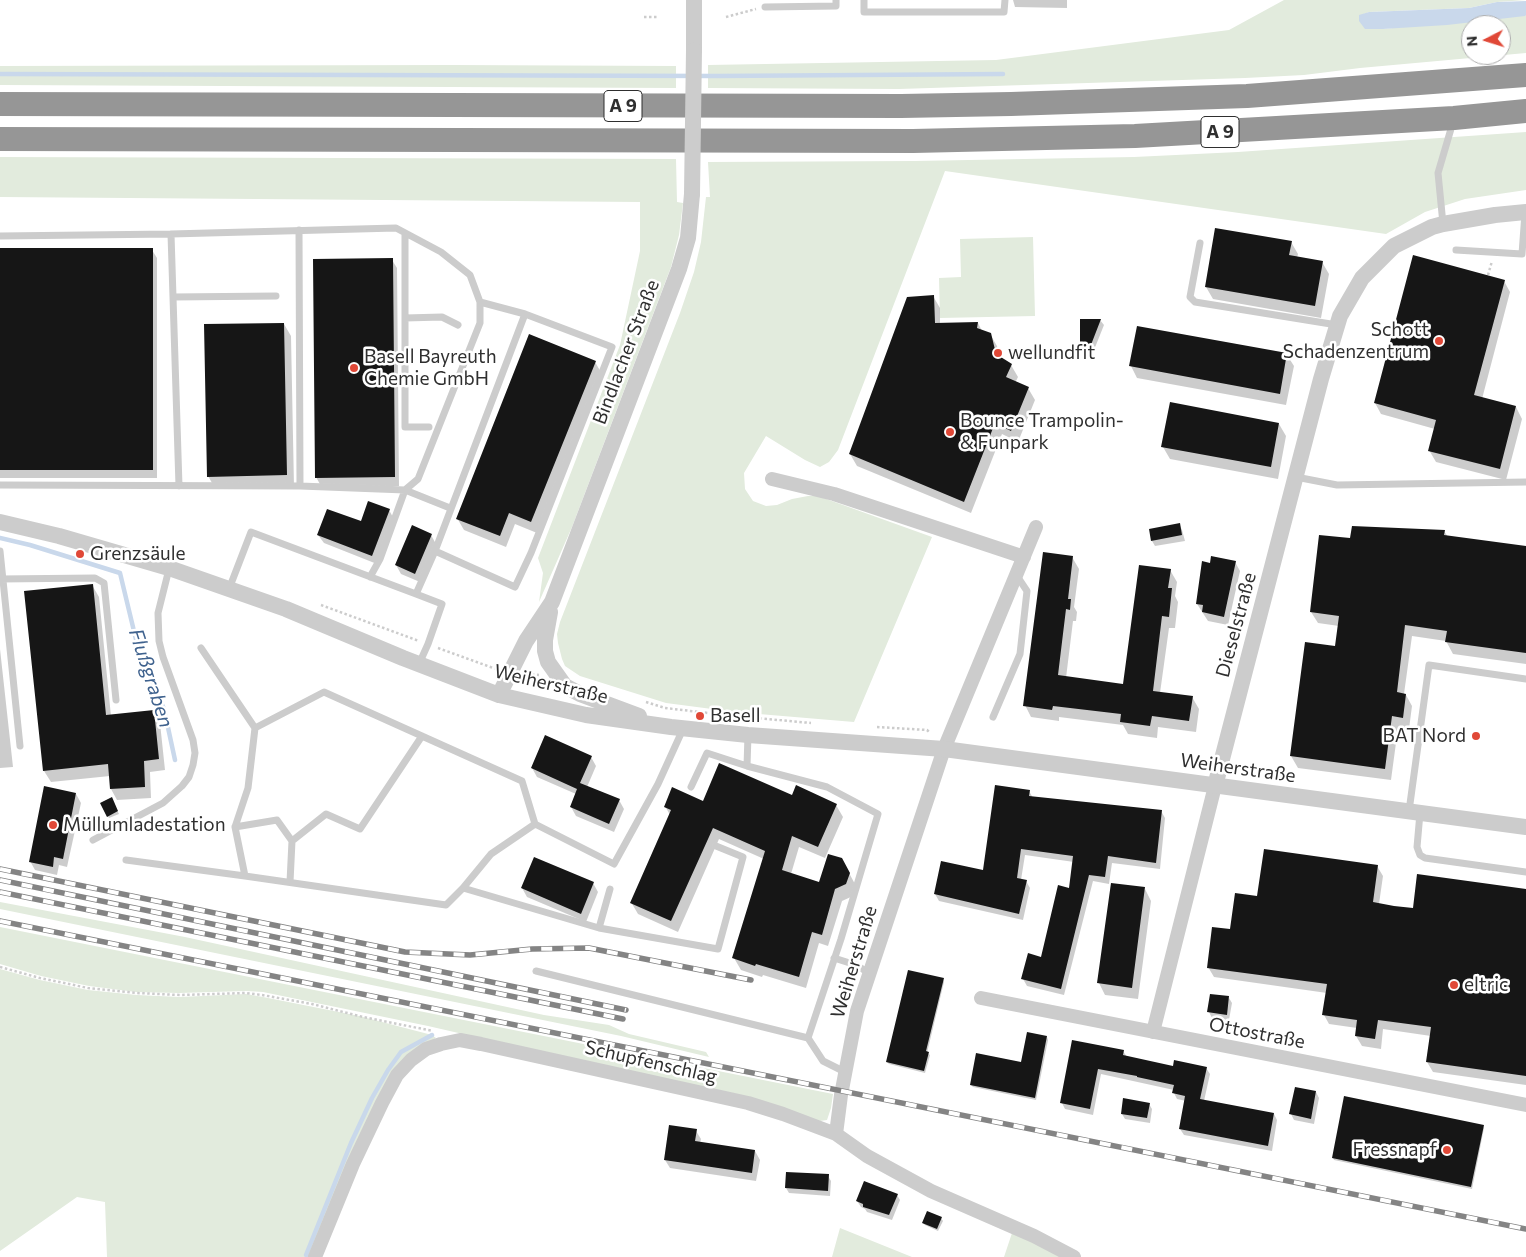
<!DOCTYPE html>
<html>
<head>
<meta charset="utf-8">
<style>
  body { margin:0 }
  #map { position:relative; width:1526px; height:1257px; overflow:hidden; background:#fff; font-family:Commissioner,sans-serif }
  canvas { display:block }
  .north { position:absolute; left:1461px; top:15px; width:50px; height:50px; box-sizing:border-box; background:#fff; border:1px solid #acacac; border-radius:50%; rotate:265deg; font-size:14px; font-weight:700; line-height:20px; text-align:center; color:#2f2f2f }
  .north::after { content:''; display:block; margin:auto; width:18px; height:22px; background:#e04837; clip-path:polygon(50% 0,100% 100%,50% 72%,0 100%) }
</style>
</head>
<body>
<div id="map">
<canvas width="1526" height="1257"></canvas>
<div class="north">N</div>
</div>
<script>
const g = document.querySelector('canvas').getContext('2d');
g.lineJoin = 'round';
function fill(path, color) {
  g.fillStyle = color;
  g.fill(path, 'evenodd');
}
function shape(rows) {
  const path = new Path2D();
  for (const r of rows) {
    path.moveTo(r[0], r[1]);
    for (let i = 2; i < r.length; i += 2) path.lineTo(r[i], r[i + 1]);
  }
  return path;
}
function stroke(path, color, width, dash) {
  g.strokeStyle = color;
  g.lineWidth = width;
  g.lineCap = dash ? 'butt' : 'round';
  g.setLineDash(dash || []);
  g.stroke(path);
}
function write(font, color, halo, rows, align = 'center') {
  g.font = font + ' Commissioner,sans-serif';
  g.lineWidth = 5;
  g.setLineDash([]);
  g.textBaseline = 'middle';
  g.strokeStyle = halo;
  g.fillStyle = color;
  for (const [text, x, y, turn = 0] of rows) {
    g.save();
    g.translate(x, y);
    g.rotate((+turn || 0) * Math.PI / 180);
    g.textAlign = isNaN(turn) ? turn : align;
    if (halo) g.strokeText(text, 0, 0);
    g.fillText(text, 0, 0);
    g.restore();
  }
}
fill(shape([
  [1284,0,1526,0,1497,2,1469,8,1369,12,1359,16,1383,29,1526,15,1526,53,1360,68,1304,75,1245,78,899,89,708,88,708,65,996,60,1229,30],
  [1471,25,1501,25,1501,55,1471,55],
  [453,65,676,66,676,88,0,85,0,66],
  [1526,132,1526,190,1465,199,1425,212,1386,234,945,171,838,450,829,462,820,467,805,460,766,436,744,473,745,489,753,501,766,506,777,505,792,499,808,496,818,496,932,537,854,722,735,712,666,703,580,676,565,666,562,659,558,643,557,634,560,622,680,313,694,272,701,242,706,197,710,197,708,162,914,161,1134,157,1238,152],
  [0,157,676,159,677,202,683,203,679,235,671,267,572,527,539,602,543,573,538,558,620,345,640,251,640,202,0,197],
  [1033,237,1035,316,940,318,939,278,961,277,960,239],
  [0,902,185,937,544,1015,609,1025,629,1034,706,1052,709,1057,621,1036,0,909],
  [0,927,833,1094,831,1108,827,1120,820,1121,624,1071,428,1026,263,992,246,991,179,993,136,992,89,986,41,976,0,964],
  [0,969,40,980,88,990,137,995,180,997,246,994,263,997,359,1016,432,1035,436,1038,407,1057,309,1257,107,1257,105,1202,77,1197,0,1251],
  [1014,1227,1074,1257,1004,1257],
  [840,1228,912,1257,832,1257]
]), '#e2ebdd');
fill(shape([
  [1526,1,1526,15,1525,16,1447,25,1383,29,1365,29,1359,21,1359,15,1369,12,1469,8,1497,2]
]), '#c9d8eb');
fill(shape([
  [1013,0,1067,0,1067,8,1015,7],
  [1216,229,1291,242,1298,254,1297,258,1322,262,1329,274,1321,318,1213,299,1206,287],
  [0,249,152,250,157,258,157,478,0,478],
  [392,260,397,268,399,486,321,486,316,477],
  [1504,281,1510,292,1482,399,1516,407,1522,419,1506,480,1436,462,1429,450,1435,429,1381,414,1375,403],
  [933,296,940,308,940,324,978,323,982,331,990,334,997,346,1000,358,1011,365,1018,377,1015,383,1028,388,1035,400,1018,442,1002,434,971,513,857,466,850,454],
  [1100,320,1104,325,1092,355,1084,356,1081,350],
  [284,324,291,336,294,487,215,488,208,476],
  [1287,355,1294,366,1286,405,1137,378,1131,366],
  [595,362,602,374,537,533,515,524,506,547,464,530,457,518],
  [1279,424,1286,436,1278,479,1170,459,1163,447],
  [389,510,394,519,377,564,324,543,318,535,361,523],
  [1179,524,1182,530,1185,541,1155,546,1152,541,1150,530],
  [1444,531,1448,537,1526,548,1526,664,1453,654,1446,641,1412,636,1404,694,1406,695,1412,706,1409,729,1398,728,1391,780,1298,768,1291,756,1336,648,1339,626,1318,623,1311,612,1351,540],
  [431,535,436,544,420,582,401,574,396,565],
  [1072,557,1079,569,1074,607,1077,612,1076,621,1073,621,1066,678,1124,685,1170,570,1177,582,1175,596,1178,602,1175,628,1169,628,1160,693,1192,697,1199,709,1196,732,1158,727,1157,738,1128,734,1123,725,1059,717,1059,721,1031,717,1025,705],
  [1235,562,1240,571,1228,625,1208,621,1197,604,1211,564],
  [92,585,99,597,111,716,154,712,160,723,165,770,150,772,151,798,117,800,111,789,110,776,51,782,44,771],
  [0,649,13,767,0,768],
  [591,757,596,766,587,787,619,800,624,809,614,832,576,816,571,807,576,794,537,777,532,768],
  [1029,791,1033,798,1161,811,1165,818,1160,869,1112,863,1109,884,1093,881,1064,995,1027,986,1023,979,1042,958,1070,889,1074,862,1025,855,1021,880,1026,881,1030,888,1023,920,939,901,935,894,984,872],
  [76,794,81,803,67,867,59,865,57,875,35,870,30,861],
  [792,796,836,805,843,817,825,858,799,847,791,874,820,883,848,871,856,886,853,896,842,901,828,946,819,943,806,988,763,975,762,977,741,970,734,958,764,859,719,839,678,932,638,914,631,902,670,815,665,806],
  [111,798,119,814,109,818,101,803],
  [1377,866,1383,876,1379,904,1414,910,1526,890,1526,1085,1433,1072,1427,1062,1431,1036,1383,1029,1381,1049,1362,1046,1356,1036,1357,1028,1329,1024,1324,1015,1327,993,1214,977,1208,967,1231,930,1258,897],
  [593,883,598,892,586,922,527,897,522,888],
  [1145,889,1151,901,1138,999,1105,995,1099,983],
  [943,979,944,982,927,1053,930,1055,925,1073,889,1064,887,1062],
  [1229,998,1232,1003,1229,1020,1212,1018,1209,1012],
  [1047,1037,1048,1040,1036,1100,973,1087,971,1085,1022,1063],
  [1073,1042,1123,1051,1127,1057,1174,1067,1206,1068,1210,1074,1204,1101,1274,1114,1277,1120,1272,1151,1184,1135,1180,1129,1186,1101,1177,1099,1174,1093,1174,1090,1101,1074,1093,1115,1065,1109,1062,1103],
  [1316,1092,1319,1098,1314,1124,1294,1120,1291,1114],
  [1149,1104,1152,1109,1150,1123,1125,1119,1122,1114],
  [1483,1126,1484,1128,1472,1189,1334,1160,1333,1158],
  [696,1131,701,1139,700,1143,755,1151,760,1160,756,1181,670,1168,665,1160],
  [828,1176,831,1181,830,1196,789,1193,786,1188],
  [897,1195,900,1200,892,1220,867,1212,865,1209,861,1207,857,1201],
  [941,1218,943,1221,938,1231,925,1225,923,1223]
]), '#0003');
stroke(shape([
  [0,74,717,76,1003,74],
  [0,538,30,545,120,573,139,652,164,709,175,760],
  [308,1257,306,1255,351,1143,372,1098,388,1070,401,1052,432,1035]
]), '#c9d8eb', 4.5);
fill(shape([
  [1215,228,1292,241,1289,255,1323,261,1315,306,1205,287],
  [0,248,153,248,153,470,0,470],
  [1413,255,1505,280,1474,395,1516,406,1500,469,1428,451,1436,420,1374,403],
  [393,258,395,477,315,478,313,259],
  [934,295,935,323,978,322,977,328,991,333,996,354,1012,364,1006,377,1029,387,1011,431,995,423,964,502,849,454,907,297],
  [1080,319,1101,319,1089,350,1080,351],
  [284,323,287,475,207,477,204,324],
  [1137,326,1287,353,1280,394,1129,366],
  [529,334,596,361,531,522,509,513,500,536,456,519],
  [1170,402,1279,423,1271,467,1161,447],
  [368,501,390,509,372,556,317,535,327,509,361,521],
  [1180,523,1182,535,1151,541,1149,529],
  [412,525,432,534,415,574,395,565],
  [1352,526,1445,530,1444,535,1526,546,1526,653,1445,642,1447,631,1405,625,1397,692,1406,694,1403,718,1392,716,1385,769,1290,756,1305,642,1335,646,1339,616,1310,612,1319,535,1350,538],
  [1043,552,1073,556,1068,599,1071,599,1070,610,1066,609,1058,675,1123,684,1139,565,1171,569,1168,588,1172,588,1169,617,1162,616,1153,691,1193,696,1189,721,1152,716,1150,726,1120,722,1121,714,1053,706,1052,710,1023,706],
  [1211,556,1236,561,1224,617,1202,612,1203,605,1196,604,1202,561,1210,563],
  [93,584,106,715,154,710,159,759,144,761,145,787,110,789,108,764,43,771,24,591],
  [545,735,592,756,580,783,620,799,609,824,570,807,577,789,531,768],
  [719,763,792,795,796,785,837,804,818,847,792,836,782,870,819,882,828,854,842,858,850,873,846,884,835,889,822,935,812,932,799,977,756,964,755,966,732,958,765,851,713,828,671,921,630,903,671,810,664,807,672,787,703,801],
  [995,785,1030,790,1029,796,1162,810,1156,863,1108,856,1105,877,1089,875,1061,989,1021,979,1028,953,1041,957,1058,885,1069,888,1073,856,1021,849,1017,878,1027,880,1019,914,934,894,941,861,983,870],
  [44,786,76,793,63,859,54,857,53,867,29,862],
  [112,797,118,811,107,817,100,803],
  [1264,849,1378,865,1373,902,1394,906,1413,908,1417,874,1526,889,1526,1076,1426,1062,1431,1027,1378,1020,1375,1039,1355,1036,1357,1020,1322,1015,1327,984,1207,968,1212,927,1230,929,1235,893,1257,896],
  [534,857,594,882,581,914,521,888],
  [1111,883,1145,887,1132,988,1097,983],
  [908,970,944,978,926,1051,929,1052,924,1071,886,1062],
  [1210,994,1229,996,1227,1015,1207,1012],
  [1027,1032,1047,1036,1035,1098,970,1085,976,1053,1021,1062],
  [1072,1040,1124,1050,1123,1055,1173,1066,1174,1060,1207,1067,1200,1099,1274,1113,1268,1146,1179,1129,1185,1096,1172,1093,1174,1085,1137,1077,1137,1076,1098,1069,1090,1109,1060,1103],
  [1295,1087,1316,1091,1311,1119,1289,1114],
  [1344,1096,1484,1125,1471,1187,1332,1158],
  [1123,1098,1150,1103,1147,1118,1121,1114],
  [669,1125,697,1129,695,1141,755,1150,752,1173,664,1160],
  [786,1172,829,1174,828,1191,785,1188],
  [864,1181,898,1194,889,1215,863,1207,863,1204,856,1201],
  [927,1211,942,1217,937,1229,922,1223]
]), '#161616');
stroke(shape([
  [644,17,659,17],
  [726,17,756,9],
  [1488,275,1492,261],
  [321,605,419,641],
  [438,648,496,669],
  [527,674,539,675],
  [646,702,665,708,734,716,811,723],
  [877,727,927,730,930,733],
  [0,967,40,978,88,988,137,993,180,995,246,993,262,995,312,1004,363,1017,433,1031]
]), '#ccc', 2.5, [2.5, 2.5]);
stroke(shape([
  [864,0,864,12,1004,12,1005,0],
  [765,7,836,6,836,0],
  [1443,224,1438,173,1453,122],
  [299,230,300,486],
  [405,233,405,427,429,427],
  [171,234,179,486],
  [0,236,171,234,396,228,441,252,470,275,480,302,480,323,418,479,405,490,380,559,370,577],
  [1200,243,1190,297,1195,302,1337,325],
  [1456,250,1522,254,1525,213],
  [173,297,276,296],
  [480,302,525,314],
  [405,318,442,317,458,325],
  [1296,477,1337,485,1526,482],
  [0,485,300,486,405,490,450,508],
  [0,551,20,746],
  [0,579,95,578,104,583,116,700],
  [229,589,251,532,416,594,442,604,428,644,419,664],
  [416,594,435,551,525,314,612,347,531,553,515,587,435,551],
  [201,648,255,728,324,692,522,781,535,824,614,864,658,784,683,729],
  [993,717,1020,654,1027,591,1017,576],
  [691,787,707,753,747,766],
  [1409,811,1429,665,1526,679],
  [1420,813,1417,847,1420,855,1425,858,1526,872],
  [235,827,277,820,292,841,326,814,360,829,422,736],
  [93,840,163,803,182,786,189,777,193,765,195,753,193,740,163,657,159,641,158,613,169,569],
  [126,860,245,876,235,827,248,788,255,728],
  [245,876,446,905,463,888,491,854,535,824],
  [290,882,292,841],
  [463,888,599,928,718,949,743,857,716,846],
  [599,928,610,889],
  [834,958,856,965,869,973],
  [536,971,808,1038,841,939,878,814,827,787,747,766,748,735],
  [808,1038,823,1061,845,1072]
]), '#ccc', 7);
stroke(shape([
  [772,479,834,494,1024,557],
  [981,998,1526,1105],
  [1153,1032,1215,786],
  [836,1134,841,1095,857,1011,944,749,1036,527],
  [315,1257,353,1164,382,1103,397,1075,411,1060,426,1049,441,1044,460,1040,481,1044,748,1103,783,1114,836,1134,867,1156,931,1191,1034,1236,1074,1257]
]), '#ccc', 14);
stroke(shape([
  [694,0,694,50],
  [0,522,59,536,169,568,286,609,403,658,499,695,586,715,671,727,748,735,944,749,1526,827],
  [550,612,545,640,545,651,548,662,565,686,580,694,639,716],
  [499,695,526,641,552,602,679,269,688,238,692,194],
  [1215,786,1321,379,1340,316,1362,278,1394,246,1432,227,1443,224,1495,215,1526,212]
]), '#ccc', 16);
stroke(shape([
  [0,104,901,106,1011,104,1247,96,1526,75],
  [0,139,913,141,1135,136,1454,118,1526,111]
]), '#969696', 24);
const rail = shape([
  [0,869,405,952,470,955,532,949,589,948,751,980],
  [0,880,626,1010],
  [0,892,623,1019],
  [0,921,1526,1229]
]);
stroke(rail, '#848484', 5.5);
stroke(rail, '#fff', 4, [11]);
stroke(shape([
  [692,194,694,50]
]), '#ccc', 16);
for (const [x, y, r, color] of [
  [1439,341,5,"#e04837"],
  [998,353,5,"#e04837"],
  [354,368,5,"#e04837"],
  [950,432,5,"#e04837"],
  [80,554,5,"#e04837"],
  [700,716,5,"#e04837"],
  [1476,736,5,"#e04837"],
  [53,825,5,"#e04837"],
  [1454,985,5,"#e04837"],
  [1447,1150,5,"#e04837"]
]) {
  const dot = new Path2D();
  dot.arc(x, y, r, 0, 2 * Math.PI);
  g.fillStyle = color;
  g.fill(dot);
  stroke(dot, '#fff', 2);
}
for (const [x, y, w] of [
  [623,106,38],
  [1220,132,38]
]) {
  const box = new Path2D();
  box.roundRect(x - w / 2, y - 15.5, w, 31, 4);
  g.fillStyle = '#fff';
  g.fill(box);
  stroke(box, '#2f2f2f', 1);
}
write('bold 18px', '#2f2f2f', null, [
  ["A 9",623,106],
  ["A 9",1220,132]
]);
write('19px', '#2f2f2f', '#fff', [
  ["Schott",1429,330,"right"],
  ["Schadenzentrum",1429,352,"right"],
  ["wellundfit",1008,353],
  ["Basell Bayreuth",364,357],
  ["Chemie GmbH",364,379],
  ["Bounce Trampolin-",960,421],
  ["& Funpark",960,443],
  ["Grenzsäule",90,554],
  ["Basell",710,716],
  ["BAT Nord",1466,736,"right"],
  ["Müllumladestation",63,825],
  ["eltric",1464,985],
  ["Fressnapf",1437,1150,"right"]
], 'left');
write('19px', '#2f2f2f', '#fff', [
  ["Bindlacher Straße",626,352,-69],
  ["Dieselstraße",1236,625,-75],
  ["Weiherstraße",551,684,13],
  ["Weiherstraße",1238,768,8],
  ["Weiherstraße",854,962,-73],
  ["Ottostraße",1257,1033,11],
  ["Schupfenschlag",651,1062,13]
]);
write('italic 20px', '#3f628e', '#fff', [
  ["Flußgraben",151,678,72]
]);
</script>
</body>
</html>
